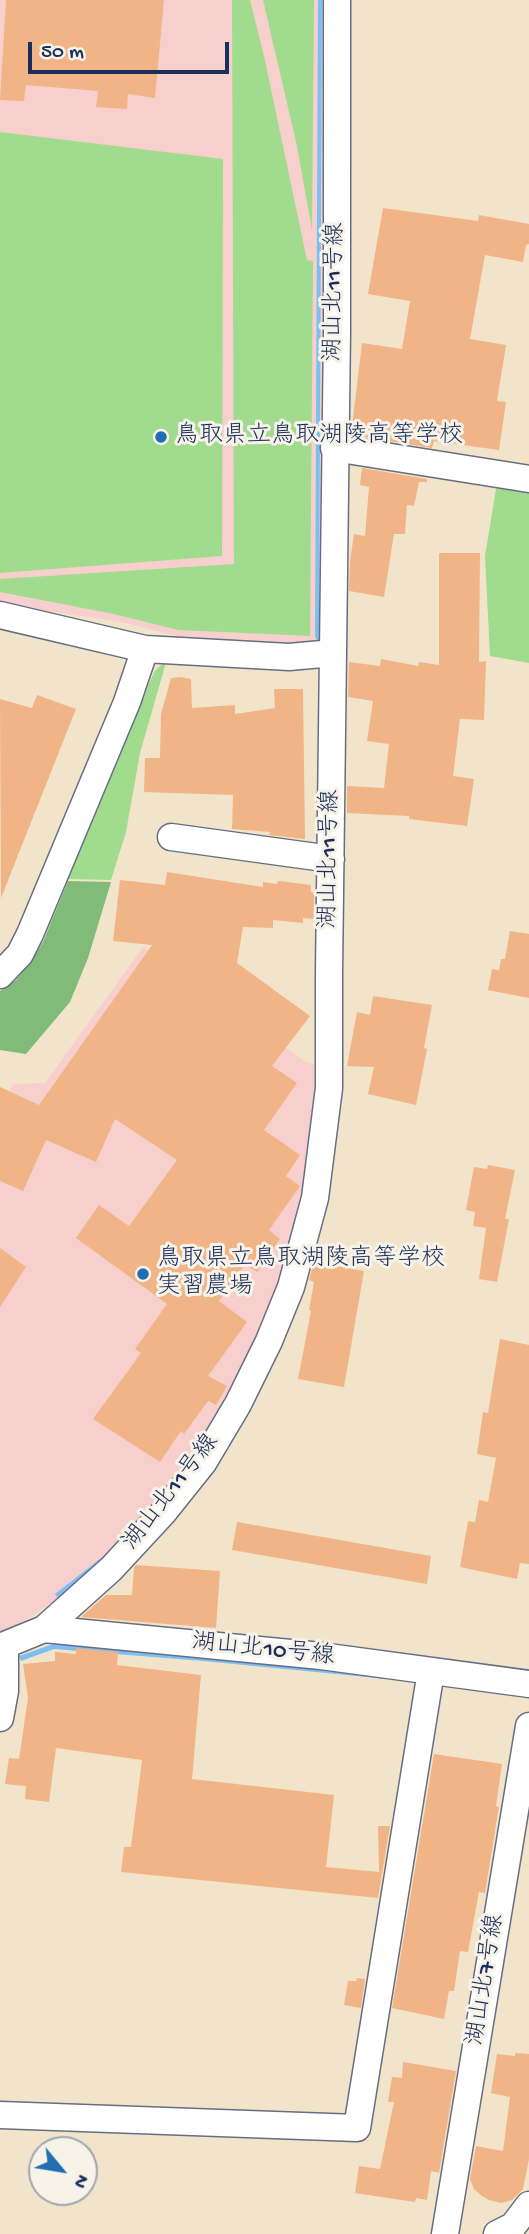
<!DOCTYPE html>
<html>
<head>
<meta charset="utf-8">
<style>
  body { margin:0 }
  #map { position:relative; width:529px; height:2234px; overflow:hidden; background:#f2e4ca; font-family:"Gochi Hand",sans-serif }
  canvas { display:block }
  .north { position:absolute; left:28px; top:2136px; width:70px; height:70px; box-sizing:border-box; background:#f7f3e8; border:2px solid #9fa5b1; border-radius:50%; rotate:120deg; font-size:19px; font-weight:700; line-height:28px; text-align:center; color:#1b2f5e }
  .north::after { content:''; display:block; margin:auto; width:24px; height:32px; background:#1f6fb2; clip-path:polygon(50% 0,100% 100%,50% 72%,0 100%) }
  .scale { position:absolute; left:28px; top:42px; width:201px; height:32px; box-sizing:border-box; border:4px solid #1b2f5e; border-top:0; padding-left:9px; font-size:21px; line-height:24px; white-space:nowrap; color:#1b2f5e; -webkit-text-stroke:5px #f7f3e8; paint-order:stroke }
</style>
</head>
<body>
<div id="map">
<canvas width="529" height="2234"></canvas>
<div class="north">N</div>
<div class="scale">50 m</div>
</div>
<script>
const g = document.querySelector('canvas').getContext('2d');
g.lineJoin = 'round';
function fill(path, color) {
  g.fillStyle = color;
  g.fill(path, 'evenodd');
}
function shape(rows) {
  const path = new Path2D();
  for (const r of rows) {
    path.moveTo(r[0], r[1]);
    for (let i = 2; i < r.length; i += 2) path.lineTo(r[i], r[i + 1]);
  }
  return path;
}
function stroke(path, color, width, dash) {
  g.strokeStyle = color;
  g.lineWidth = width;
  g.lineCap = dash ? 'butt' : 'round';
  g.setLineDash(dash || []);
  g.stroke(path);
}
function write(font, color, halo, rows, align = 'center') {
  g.font = font + ' "Gochi Hand","Klee One",sans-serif';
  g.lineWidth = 6;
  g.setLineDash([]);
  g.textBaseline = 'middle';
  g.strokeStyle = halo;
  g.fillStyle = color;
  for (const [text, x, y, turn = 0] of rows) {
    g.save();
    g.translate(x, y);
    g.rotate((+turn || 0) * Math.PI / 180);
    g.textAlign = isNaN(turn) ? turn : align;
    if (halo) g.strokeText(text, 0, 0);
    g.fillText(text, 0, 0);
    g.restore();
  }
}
fill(shape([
  [0,0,324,0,320,644,277,646,188,639,121,622,0,604],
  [143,947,307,1063,320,1065,295,1251,222,1418,109,1558,51,1603,0,1637,0,1112,13,1084,45,1083]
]), '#f7d0ce');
fill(shape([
  [232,0,250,0,264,56,307,260,313,261,310,636,178,630,114,614,0,592,0,579,234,564],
  [263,0,314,0,312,230,297,146],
  [0,132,223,159,222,556,0,573],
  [497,483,529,487,529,663,490,656,485,556],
  [167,659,140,753,126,832,111,880,68,879,154,672]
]), '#a1db8e');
fill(shape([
  [68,881,111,882,88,958,70,1002,26,1054,0,1050,0,991,16,980,32,960,43,942]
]), '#80bb79');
fill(shape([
  [318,0,322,0,319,643,315,637],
  [257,1336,260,1337,240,1381,220,1418,194,1457,150,1514,109,1557,58,1598,55,1594,105,1555,147,1511,191,1455,217,1416],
  [53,1644,400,1673,418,1682,203,1661,54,1649,21,1661,19,1656]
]), '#7cbff2');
fill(shape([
  [6,0,164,0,155,98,128,94,127,109,96,107,98,91,26,85,24,101,0,100],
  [383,208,478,221,479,215,529,224,529,244,526,245,523,262,485,255,470,339,506,345,497,401,506,402,499,450,434,441,432,448,351,435,362,343,402,349,410,301,368,294],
  [362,468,427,479,427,482,419,482,414,506,407,505,405,534,394,534,384,597,349,591,350,561,354,534,365,536,369,487,360,485],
  [439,553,480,553,479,662,486,661,484,720,460,719,453,776,474,779,467,826,409,819,409,816,347,813,347,786,384,788,389,744,367,741,373,701,348,697,349,662,380,666,381,659,418,666,419,662,439,665],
  [180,677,191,679,192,708,235,705,235,714,275,708,274,689,303,689,305,839,269,835,270,832,232,829,233,795,144,792,145,758,160,758,161,714,171,678],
  [37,695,76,709,1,898,0,699,32,708],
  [167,872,263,887,263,882,276,884,279,881,311,885,311,892,314,892,314,919,303,918,303,923,273,920,273,928,243,927,237,963,310,1016,272,1066,297,1083,264,1130,300,1155,286,1176,300,1186,269,1230,280,1239,257,1272,245,1264,219,1301,247,1322,208,1376,227,1386,216,1405,208,1401,184,1434,181,1431,160,1462,93,1419,141,1353,135,1349,167,1304,76,1238,99,1205,129,1226,177,1160,115,1119,96,1162,46,1140,23,1191,0,1181,0,1087,39,1105,152,945,113,941,120,880,165,885],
  [510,931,529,934,529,998,488,990,492,969,499,970,501,959,505,959],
  [373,996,432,1005,424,1048,427,1049,416,1105,368,1094,374,1067,347,1066,357,1012,370,1015],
  [488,1165,515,1170,505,1219,509,1219,497,1282,479,1279,486,1228,473,1226,475,1212,466,1210,474,1167,487,1169],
  [0,1248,26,1267,0,1307],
  [314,1262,364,1271,344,1387,298,1379,311,1311,309,1310,314,1282,309,1280],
  [500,1339,529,1345,529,1564,520,1563,517,1579,460,1567,468,1521,475,1522,479,1500,488,1502,496,1458,477,1454,483,1412,488,1413],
  [237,1522,431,1556,427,1584,232,1550],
  [136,1565,220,1571,216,1628,81,1617,106,1595,132,1595,134,1568],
  [76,1648,118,1652,117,1665,201,1675,192,1779,334,1795,326,1867,379,1872,378,1826,390,1826,378,1898,121,1872,124,1847,131,1847,142,1760,56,1748,49,1802,25,1799,26,1786,5,1784,9,1758,19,1759,28,1698,23,1664,55,1661,55,1652,76,1654],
  [434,1754,502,1764,496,1806,499,1807,485,1893,479,1892,468,1952,460,1951,454,1991,449,1991,444,2019,392,2008],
  [356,1978,365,1979,361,2008,344,2005,348,1981,357,1981],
  [515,2053,529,2054,529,2159,523,2189,512,2200,501,2203,489,2200,482,2196,474,2189,470,2179,476,2146,503,2151,510,2097,491,2093,497,2054,515,2056],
  [403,2062,456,2071,439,2173,431,2171,427,2200,416,2198,415,2202,355,2193,359,2166,380,2169,394,2102,388,2102,392,2077,402,2078]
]), '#f1b487');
const minor = shape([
  [334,448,529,479],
  [0,615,145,649],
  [171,837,331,859],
  [0,975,20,954,30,934,127,702,145,649,289,657,333,653],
  [44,1629,111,1569,163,1513,203,1463,238,1404,269,1341,291,1287,315,1198,329,1088,329,972,337,330,337,0],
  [0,1647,44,1629,321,1656,529,1684],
  [0,1718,5,1691,5,1646],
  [0,2115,357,2128,431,1671],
  [445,2234,529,1726],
  [497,2234,513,2226,529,2205]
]);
stroke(minor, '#666e84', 29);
stroke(minor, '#fff', 26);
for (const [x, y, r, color] of [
  [161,437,7,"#1f6fb2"],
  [143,1274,7,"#1f6fb2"]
]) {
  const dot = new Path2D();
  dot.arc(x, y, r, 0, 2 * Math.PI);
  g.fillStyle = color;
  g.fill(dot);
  stroke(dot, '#f7f3e8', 2.5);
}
write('24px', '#1b2f5e', '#f7f3e8', [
  ["湖山北11号線",336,292,-89],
  ["湖山北11号線",331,859,-89],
  ["湖山北11号線",172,1493,-52],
  ["湖山北10号線",263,1651,6],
  ["湖山北7号線",487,1980,-81]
]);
write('24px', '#1b2f5e', '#f7f3e8', [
  ["鳥取県立鳥取湖陵高等学校",175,437],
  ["鳥取県立鳥取湖陵高等学校",157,1260],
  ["実習農場",157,1288]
], 'left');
</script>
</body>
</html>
